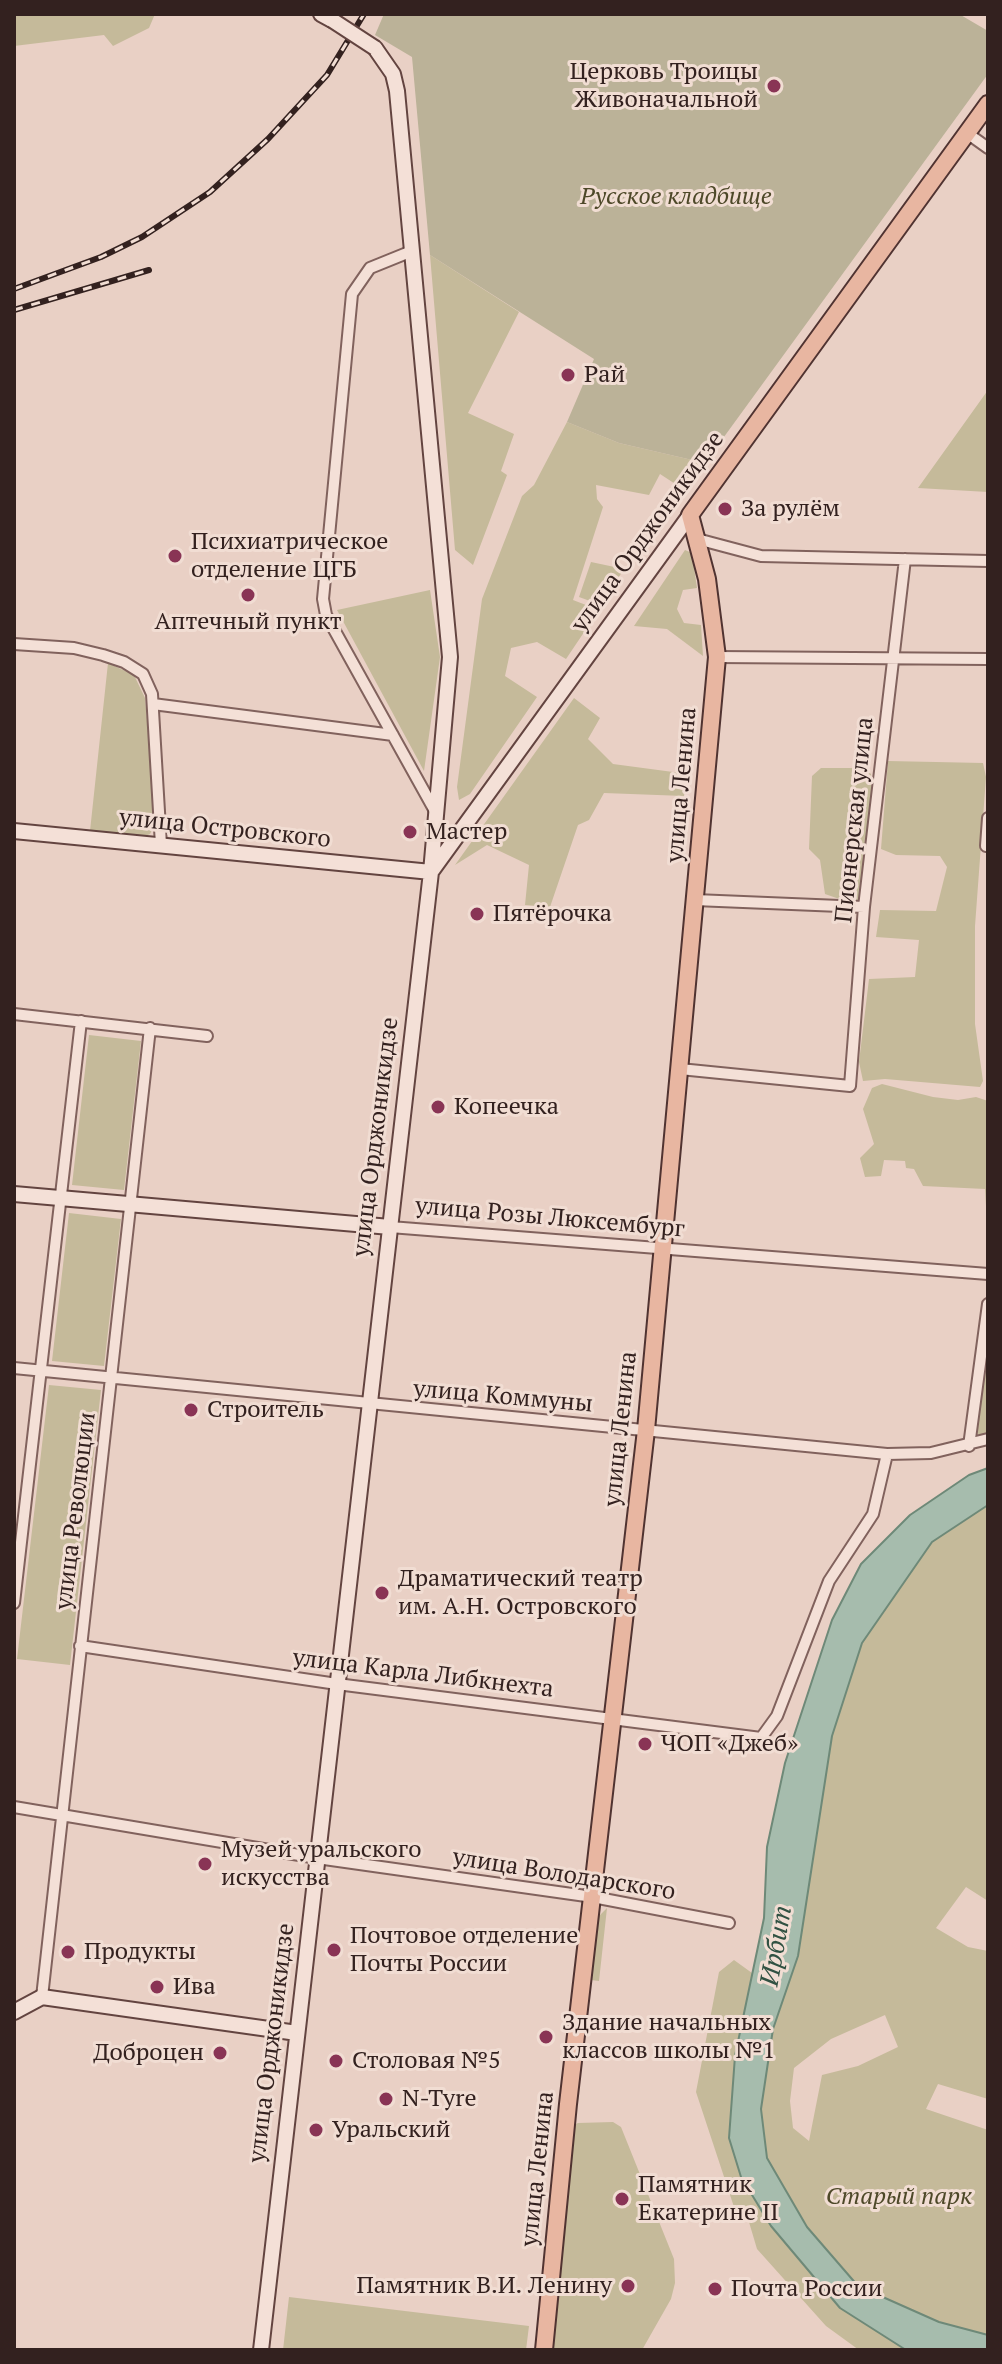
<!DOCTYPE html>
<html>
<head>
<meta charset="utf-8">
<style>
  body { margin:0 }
  #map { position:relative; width:1002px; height:2364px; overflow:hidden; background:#e9d0c5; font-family:"PT Serif",serif }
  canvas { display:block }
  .frame { position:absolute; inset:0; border:16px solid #33211f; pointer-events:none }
</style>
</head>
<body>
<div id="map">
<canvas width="1002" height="2364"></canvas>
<div class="frame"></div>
</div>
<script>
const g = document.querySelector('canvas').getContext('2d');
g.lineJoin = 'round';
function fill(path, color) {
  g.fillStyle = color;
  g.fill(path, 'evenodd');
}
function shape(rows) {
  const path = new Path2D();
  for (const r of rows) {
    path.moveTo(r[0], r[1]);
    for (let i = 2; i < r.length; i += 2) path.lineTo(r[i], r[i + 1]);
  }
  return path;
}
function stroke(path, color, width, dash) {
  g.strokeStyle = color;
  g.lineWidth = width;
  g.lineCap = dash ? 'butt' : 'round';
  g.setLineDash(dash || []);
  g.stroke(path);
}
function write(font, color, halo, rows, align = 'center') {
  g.font = font + ' "PT Serif",serif';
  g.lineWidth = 6;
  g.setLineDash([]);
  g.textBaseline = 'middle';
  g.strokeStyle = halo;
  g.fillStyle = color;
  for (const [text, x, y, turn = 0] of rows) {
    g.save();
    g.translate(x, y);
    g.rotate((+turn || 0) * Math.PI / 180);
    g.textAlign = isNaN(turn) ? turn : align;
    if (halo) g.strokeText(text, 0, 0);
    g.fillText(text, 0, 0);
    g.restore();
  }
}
fill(shape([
  [14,14,155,14,149,28,113,46,104,35,14,46],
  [430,255,519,312,468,413,514,434,501,471,507,475,473,565,455,550],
  [988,390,988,492,918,488],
  [567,422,619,443,705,463,686,491,660,474,649,495,596,485,597,499,603,507,573,600,599,610,566,659,537,642,511,648,505,676,537,697,470,794,459,800,457,787,482,599,522,496,534,485],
  [685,550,692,553,697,588,683,590,677,609,684,623,701,625,703,656,667,629,634,626],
  [591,562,624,569,601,605,579,597],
  [430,590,440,657,424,771,337,610],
  [108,663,134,675,145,698,156,822,150,834,143,837,90,831],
  [574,698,600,718,588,739,613,764,688,774,684,796,604,793,589,820,578,825,550,907,525,905,529,865,487,845,455,865],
  [888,761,983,763,986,777,975,926,975,1024,983,1081,980,1087,885,1079,863,1081,859,1062,869,979,915,977,919,940,876,937,880,910,936,911,947,867,940,856,896,855,881,849],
  [821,768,864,768,871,774,872,795,862,893,857,901,848,902,825,894,820,860,809,849,812,776],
  [89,1035,141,1041,124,1190,72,1185],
  [882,1084,933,1097,958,1100,976,1097,988,1101,988,1241,985,1189,923,1186,914,1169,906,1168,905,1161,884,1160,881,1176,865,1177,860,1158,874,1144,863,1109,872,1088],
  [69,1213,121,1219,104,1366,52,1361],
  [988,1338,988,1433,979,1435,975,1431],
  [49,1385,101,1390,70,1665,17,1659],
  [988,1505,988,1901,966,1887,936,1928,968,1947,988,1951,988,2099,938,2084,926,2109,988,2130,988,2335,939,2322,858,2286,807,2227,767,2158,761,2109,773,2029,798,1956,832,1736,862,1643,932,1542],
  [885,2015,898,2047,858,2066,822,2075,809,2141,793,2128,790,2101,794,2068,831,2039],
  [607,1908,599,1981,591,1980,598,1917],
  [734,1960,752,1973,735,2056,729,2138,741,2177,771,2226,840,2308,906,2350,859,2350,826,2326,757,2249,746,2212,734,2207,696,2092,719,1972],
  [578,2123,613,2122,621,2127,674,2259,675,2283,671,2299,642,2350,552,2350,572,2126],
  [289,2297,529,2326,526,2350,283,2350]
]), '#c5ba9a');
fill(shape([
  [384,14,959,14,988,31,988,74,705,463,619,443,567,422,594,359,430,255,412,57,375,35]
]), '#bbb298');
const water = shape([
  [988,1468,988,1505,932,1542,862,1643,832,1736,798,1956,773,2029,761,2109,767,2158,807,2227,858,2286,939,2322,988,2335,988,2350,906,2350,840,2308,771,2226,741,2177,729,2138,735,2056,764,1918,767,1847,785,1763,832,1620,861,1564,910,1515,969,1475,988,1468]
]);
fill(water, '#a6bcad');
stroke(water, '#6e8978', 2);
const street = shape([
  [967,133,988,148],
  [412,251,370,268,352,294,323,599,326,615,435,811],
  [697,539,761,556,988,561],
  [14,644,74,648,103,655,124,662,143,674,152,694,161,845],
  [717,657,988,659],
  [153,704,393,735],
  [986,846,988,818],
  [695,900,864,907],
  [14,1014,207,1036],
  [680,1069,850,1086,864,907,905,559],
  [390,1227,988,1274],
  [14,1368,887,1454,931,1453,988,1439],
  [969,1446,988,1304],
  [14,1603,81,1021],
  [80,1646,337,1684,761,1738,777,1716,829,1581,873,1514,887,1454],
  [14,1807,317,1858,593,1897,729,1923],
  [42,1997,150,1028]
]);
const secondary = shape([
  [321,14,332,20],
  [14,831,431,872],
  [431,872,690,515],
  [14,1194,390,1227],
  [14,2012,42,1997,297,2033],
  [261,2350,431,872,450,657,397,91,393,74,375,48]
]);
const primary = shape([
  [544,2350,568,2104,646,1430,717,657,707,579,690,515,988,104]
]);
stroke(street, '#81625d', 14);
stroke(secondary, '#634440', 18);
stroke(primary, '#503331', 20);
stroke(street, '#f4e0d7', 10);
stroke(secondary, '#f4e0d7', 14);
stroke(primary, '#e8b6a1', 16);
const rail = shape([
  [14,289,101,257,142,237,210,192,268,139,327,75,364,14],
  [14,310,149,270]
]);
stroke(rail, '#33211f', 6);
stroke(rail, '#f1ddd3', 3, [9]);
const secondaryBridge = shape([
  [332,20,375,48]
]);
stroke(secondaryBridge, '#634440', 18, []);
stroke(secondaryBridge, '#f4e0d7', 14);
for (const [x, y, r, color] of [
  [774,86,8,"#893455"],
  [568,375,8,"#893455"],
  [725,509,8,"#893455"],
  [175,556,8,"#893455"],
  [248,595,8,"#893455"],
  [410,832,8,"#893455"],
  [477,914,8,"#893455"],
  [438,1107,8,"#893455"],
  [191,1410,8,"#893455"],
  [382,1593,8,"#893455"],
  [645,1744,8,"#893455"],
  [205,1864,8,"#893455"],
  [334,1950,8,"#893455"],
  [68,1952,8,"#893455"],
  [157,1987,8,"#893455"],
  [546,2037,8,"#893455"],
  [220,2053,8,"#893455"],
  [336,2061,8,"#893455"],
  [386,2099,8,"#893455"],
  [316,2130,8,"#893455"],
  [622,2199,8,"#893455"],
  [628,2286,8,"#893455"],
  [715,2289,8,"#893455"]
]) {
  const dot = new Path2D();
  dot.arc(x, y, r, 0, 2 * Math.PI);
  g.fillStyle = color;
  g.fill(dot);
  stroke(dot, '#f1ddd3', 3);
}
write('24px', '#33211f', '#f1ddd3', [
  ["Церковь Троицы",758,72,"right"],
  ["Живоначальной",758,100,"right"],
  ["Рай",584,375],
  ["За рулём",741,509],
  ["Психиатрическое",191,542],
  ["отделение ЦГБ",191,570],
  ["Аптечный пункт",248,622,"center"],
  ["Мастер",426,832],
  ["Пятёрочка",493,914],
  ["Копеечка",454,1107],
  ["Строитель",207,1410],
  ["Драматический театр",398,1579],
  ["им. А.Н. Островского",398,1607],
  ["ЧОП «Джеб»",661,1744],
  ["Музей уральского",221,1850],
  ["искусства",221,1878],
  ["Почтовое отделение",350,1936],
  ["Почты России",350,1964],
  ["Продукты",84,1952],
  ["Ива",173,1987],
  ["Здание начальных",562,2023],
  ["классов школы №1",562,2051],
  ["Доброцен",204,2053,"right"],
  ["Столовая №5",352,2061],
  ["N-Tyre",402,2099],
  ["Уральский",332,2130],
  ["Памятник",638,2185],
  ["Екатерине II",638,2213],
  ["Памятник В.И. Ленину",612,2286,"right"],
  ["Почта России",731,2289]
], 'left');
write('italic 24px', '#4d4828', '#f1ddd3', [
  ["Русское кладбище",676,197],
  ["Старый парк",899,2197]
]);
write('24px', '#33211f', '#f1ddd3', [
  ["улица Орджоникидзе",648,532,-54],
  ["улица Ленина",682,785,-85],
  ["Пионерская улица",855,820,-84],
  ["улица Островского",225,829,6],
  ["улица Орджоникидзе",376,1137,-83],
  ["улица Розы Люксембург",550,1218,5],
  ["улица Коммуны",503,1397,5],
  ["улица Ленина",621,1429,-84],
  ["улица Революции",76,1511,-83],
  ["улица Карла Либкнехта",423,1674,7],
  ["улица Володарского",564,1875,9],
  ["улица Орджоникидзе",272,2043,-83],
  ["улица Ленина",538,2169,-84]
]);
write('italic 26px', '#305142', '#f1ddd3', [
  ["Ирбит",777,1946,-80]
]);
</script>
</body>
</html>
